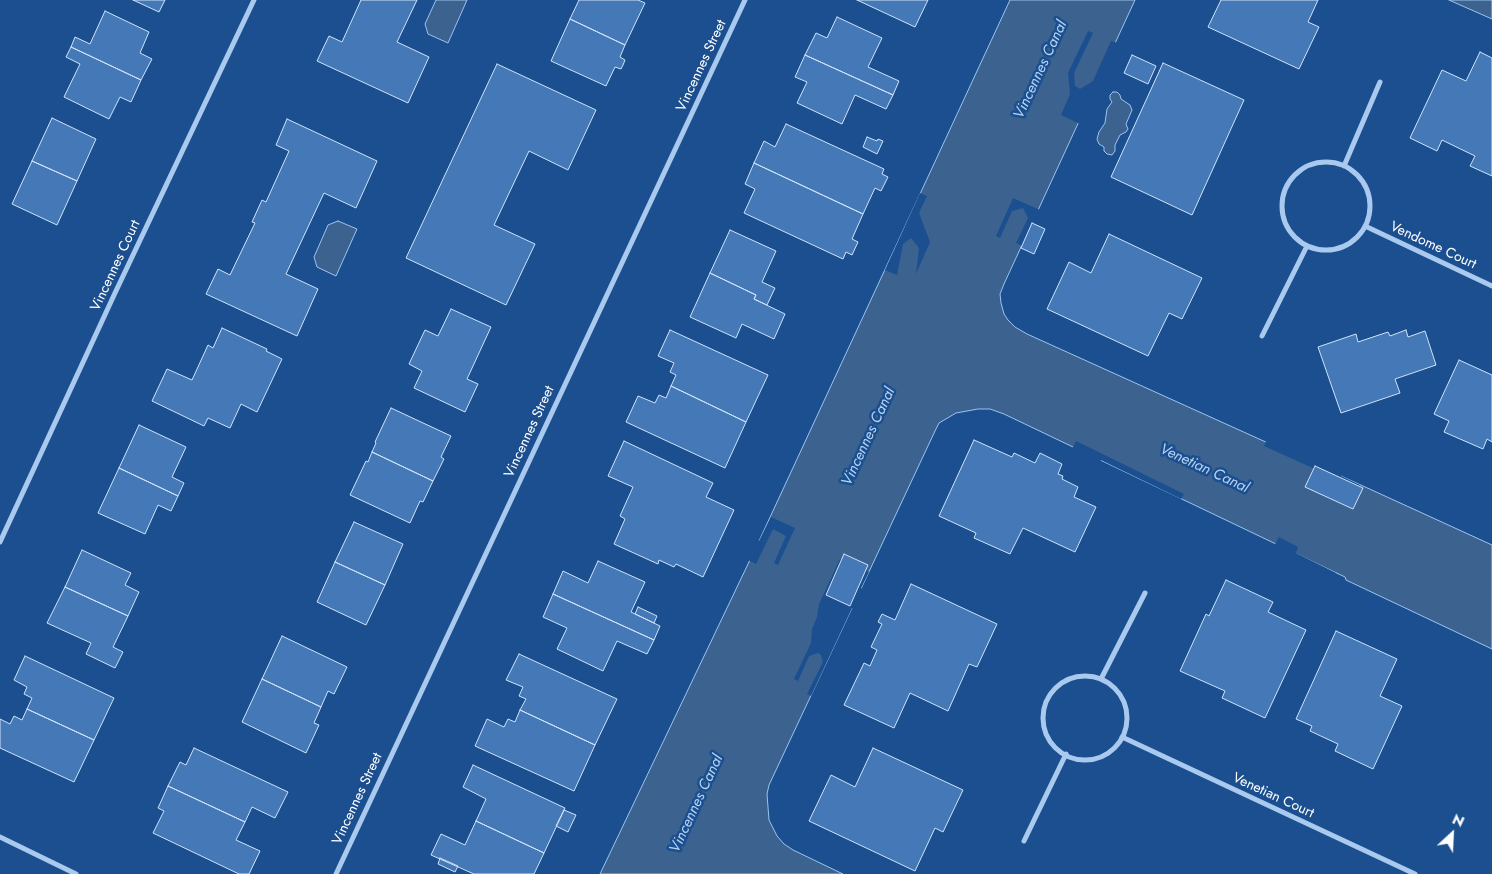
<!DOCTYPE html>
<html>
<head>
<meta charset="utf-8">
<style>
  body { margin:0 }
  #map { position:relative; width:1492px; height:874px; overflow:hidden; background:#1b4f8f; font-family:Jost,sans-serif }
  canvas { display:block }
  .north { position:absolute; left:1427px; top:809px; width:50px; height:50px; -webkit-text-stroke:4px #1b4f8f; paint-order:stroke; rotate:25deg; font-size:14px; font-weight:700; line-height:20px; text-align:center; color:#fff }
  .north::after { content:''; display:block; margin:auto; width:18px; height:22px; background:#fff; clip-path:polygon(50% 0,100% 100%,50% 72%,0 100%) }
</style>
</head>
<body>
<div id="map">
<canvas width="1492" height="874"></canvas>
<div class="north">N</div>
</div>
<script>
const g = document.querySelector('canvas').getContext('2d');
g.lineJoin = 'round';
function fill(path, color) {
  g.fillStyle = color;
  g.fill(path, 'evenodd');
}
function shape(rows) {
  const path = new Path2D();
  for (const r of rows) {
    if (r.length === 3) {
      path.moveTo(r[0] + r[2], r[1]);
      path.arc(r[0], r[1], r[2], 0, 2 * Math.PI);
      continue;
    }
    path.moveTo(r[0], r[1]);
    for (let i = 2; i < r.length; i += 2) path.lineTo(r[i], r[i + 1]);
  }
  return path;
}
function stroke(path, color, width, dash) {
  g.strokeStyle = color;
  g.lineWidth = width;
  g.lineCap = dash ? 'butt' : 'round';
  g.setLineDash(dash || []);
  g.stroke(path);
}
function write(font, color, halo, rows, align = 'center') {
  g.font = font + ' Jost,sans-serif';
  g.lineWidth = 5;
  g.setLineDash([]);
  g.textBaseline = 'middle';
  g.strokeStyle = halo;
  g.fillStyle = color;
  for (const [text, x, y, turn = 0] of rows) {
    g.save();
    g.translate(x, y);
    g.rotate((+turn || 0) * Math.PI / 180);
    g.textAlign = isNaN(turn) ? turn : align;
    if (halo) g.strokeText(text, 0, 0);
    g.fillText(text, 0, 0);
    g.restore();
  }
}
const water = shape([
  [436,0,467,0,448,43,428,34,425,24,436,0],
  [1010,0,1135,0,1004,284,1000,294,1001,303,1004,314,1008,320,1015,327,1027,334,1374,491,1492,545,1492,649,1346,580,1345,577,1004,414,990,409,978,409,956,413,939,423,935,431,769,785,767,794,769,820,777,836,784,844,793,850,843,874,600,874,759,541,1010,0],
  [1449,0,1492,0,1492,19,1458,4,1449,0],
  [1113,92,1117,92,1120,95,1121,99,1130,105,1132,110,1126,124,1128,129,1126,132,1120,135,1115,145,1115,151,1112,155,1107,154,1104,151,1104,147,1099,144,1097,139,1099,132,1105,123,1107,109,1112,102,1110,99,1110,95,1113,92],
  [338,221,357,229,336,276,317,267,314,257,328,225,338,221]
]);
fill(water, '#3c6290');
stroke(water, '#9cc4f0', 1);
fill(shape([
  [1088,31,1093,33,1074,73,1075,86,1080,89,1093,81,1111,41,1118,43,1080,124,1061,115,1070,94,1068,73],
  [920,193,927,196,919,213,930,242,916,274,919,248,911,238,903,244,897,275,885,270],
  [1013,198,1040,210,1024,247,1016,243,1028,218,1023,208,1012,211,1000,238,996,236],
  [1076,441,1184,494,1181,499,1101,460,1100,463,1072,449],
  [1266,441,1321,466,1322,464,1342,473,1341,476,1360,485,1359,489,1264,446],
  [771,517,795,528,778,565,774,563,786,536,773,529,756,564,748,560,757,540,759,541],
  [1279,537,1298,547,1296,553,1336,573,1334,575,1274,546],
  [840,559,869,572,861,588,863,590,854,609,852,608,811,696,807,694,823,662,821,655,818,653,809,656,798,681,794,679,811,643,812,629,817,617,819,604]
]), '#1b4f8f');
const building = shape([
  [133,0,165,0,159,12,133,0],
  [361,0,417,0,397,42,429,57,408,103,317,61,329,36,342,42,361,0],
  [579,0,638,0,645,3,625,45,570,19,579,0],
  [857,0,928,0,915,27,857,0],
  [1221,0,1318,0,1308,22,1319,27,1299,69,1208,27,1221,0],
  [105,11,149,32,140,53,152,59,141,80,71,47,75,37,90,44,105,11],
  [837,17,882,38,868,67,899,81,893,95,805,55,816,33,827,38,837,17],
  [570,19,625,45,620,57,625,60,623,65,621,69,615,67,606,86,551,61,570,19],
  [71,47,141,80,131,102,120,97,109,119,64,97,80,64,66,57,71,47],
  [1480,52,1492,58,1492,176,1470,166,1475,156,1442,140,1437,151,1410,138,1442,70,1466,81,1480,52],
  [805,55,893,95,886,109,855,95,842,124,797,103,807,82,795,77,805,55],
  [1132,55,1156,66,1148,84,1124,73,1132,55],
  [1163,63,1244,100,1192,215,1111,177,1163,63],
  [497,64,596,110,568,170,529,151,494,225,535,244,506,305,406,258,497,64],
  [52,118,96,139,77,181,32,161,52,118],
  [287,119,377,161,356,208,324,193,286,274,318,289,297,336,206,294,218,269,230,275,255,223,252,222,262,200,266,202,289,151,276,145,287,119],
  [786,124,884,169,882,174,888,177,881,191,875,188,863,214,754,163,764,141,775,147,786,124],
  [867,137,877,141,878,139,883,141,877,154,863,147,867,137],
  [32,161,77,181,57,225,12,204,32,161],
  [754,163,863,214,852,239,858,242,852,255,846,252,843,259,744,213,755,189,745,184,754,163],
  [1032,223,1045,229,1034,254,1021,248,1032,223],
  [730,230,776,251,762,282,775,288,767,305,754,299,756,295,710,273,730,230],
  [1109,234,1202,278,1182,319,1169,313,1148,356,1047,309,1069,262,1091,273,1109,234],
  [710,273,756,295,754,299,785,314,774,339,742,324,736,338,690,317,710,273],
  [451,309,491,327,467,379,478,384,465,412,414,388,422,371,409,364,425,330,438,336,451,309],
  [222,328,267,349,266,351,282,359,257,412,241,404,230,428,208,418,204,426,152,401,167,369,192,380,208,345,213,348,222,328],
  [670,330,768,375,746,422,671,386,676,375,670,372,674,363,658,356,670,330],
  [1406,330,1408,337,1425,331,1436,365,1395,379,1400,393,1341,413,1318,347,1356,334,1358,342,1388,332,1390,336,1406,330],
  [1459,360,1492,375,1492,442,1487,439,1483,449,1444,432,1449,421,1434,414,1459,360],
  [671,386,746,422,725,468,626,422,638,396,655,403,659,395,666,398,671,386],
  [391,408,451,436,441,457,444,459,433,481,372,452,376,443,375,442,391,408],
  [139,425,186,447,172,477,184,483,178,496,119,468,139,425],
  [974,440,1012,457,1014,453,1035,463,1040,453,1062,464,1058,474,1063,476,1062,479,1078,487,1074,497,1096,507,1075,552,1023,528,1010,554,974,538,976,533,939,516,974,440],
  [624,441,713,483,706,497,734,510,703,577,676,564,674,567,659,560,658,564,614,544,625,519,620,516,633,487,608,476,624,441],
  [372,452,433,481,423,502,420,501,410,523,350,495,366,461,368,462,372,452],
  [1315,466,1363,488,1353,509,1305,487,1315,466],
  [119,468,178,496,171,511,158,505,145,534,98,513,119,468],
  [354,522,403,544,385,585,335,562,354,522],
  [82,550,131,573,125,585,139,592,128,616,65,587,82,550],
  [844,554,868,565,850,606,826,595,844,554],
  [598,561,645,582,631,612,660,626,654,640,553,594,563,571,588,583,598,561],
  [335,562,385,585,366,625,317,602,335,562],
  [1226,580,1273,602,1268,612,1306,630,1265,718,1222,698,1225,691,1180,671,1206,614,1209,616,1226,580],
  [911,584,997,624,977,667,969,664,948,711,910,693,894,728,844,705,864,663,870,666,877,650,871,647,882,624,878,622,882,614,895,620,911,584],
  [65,587,128,616,113,647,123,652,115,668,86,654,91,643,47,623,65,587],
  [553,594,654,640,647,654,617,641,603,671,557,649,567,628,543,617,553,594],
  [638,607,657,616,654,623,635,614,638,607],
  [1336,631,1397,659,1380,696,1402,706,1373,769,1335,751,1338,744,1310,731,1312,726,1296,719,1336,631],
  [282,636,347,667,334,694,328,691,321,707,262,679,282,636],
  [519,654,617,699,595,745,520,710,526,699,519,696,523,687,506,680,519,654],
  [25,656,114,698,94,740,27,709,32,698,24,694,27,687,14,680,25,656],
  [262,679,321,707,314,723,319,725,306,753,242,722,262,679],
  [27,709,94,740,74,782,0,748,0,719,10,724,14,716,22,720,27,709],
  [520,710,595,745,574,791,475,746,487,719,504,727,508,719,515,722,520,710],
  [194,748,288,792,275,818,252,807,245,822,168,786,180,762,186,765,194,748],
  [873,748,963,790,943,832,935,828,915,871,809,821,831,775,855,787,873,748],
  [473,765,565,808,544,853,476,821,486,799,463,787,473,765],
  [168,786,245,822,236,840,260,851,249,874,239,874,153,833,164,811,158,808,168,786],
  [564,810,576,815,568,832,556,826,564,810],
  [476,821,544,853,534,874,474,874,431,855,441,834,465,845,476,821],
  [440,858,458,866,455,872,438,864,440,858]
]);
fill(building, '#4478b7');
stroke(building, '#cfe3fa', 1);
stroke(shape([
  [1326,206,44],
  [1344,166,1380,82],
  [1365,226,1492,286],
  [1262,336,1307,246],
  [0,542,115,293,254,0],
  [1085,718,42],
  [1101,679,1145,593],
  [1122,737,1415,874],
  [0,837,76,874],
  [1024,841,1066,754],
  [336,874,745,0]
]), '#a9c9ee', 5);
write('14px', '#fff', '#1b4f8f', [
  ["Vincennes Street",702,66,-65],
  ["Vendome Court",1433,246,25],
  ["Vincennes Court",116,266,-65],
  ["Vincennes Street",530,432,-65],
  ["Venetian Court",1273,796,25],
  ["Vincennes Street",358,799,-65]
]);
write('italic 15px', '#b5d3f5', '#1b4f8f', [
  ["Vincennes Canal",1041,70,-65],
  ["Vincennes Canal",869,437,-65],
  ["Venetian Canal",1204,469,25],
  ["Vincennes Canal",697,804,-65]
]);
</script>
</body>
</html>
